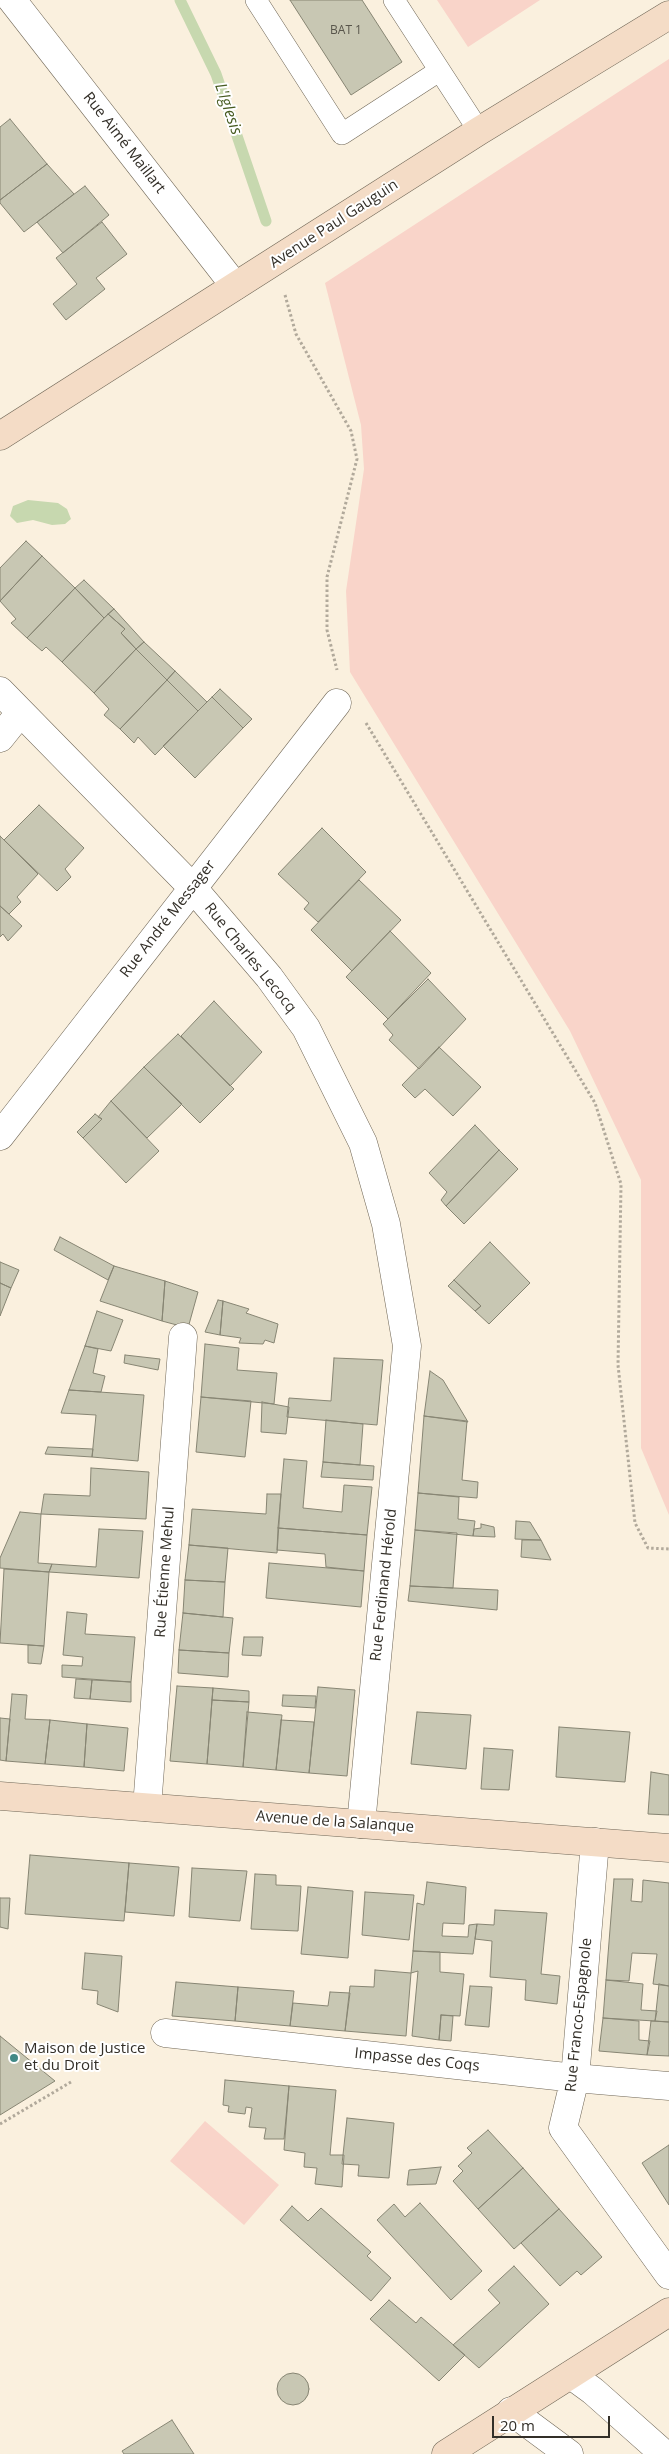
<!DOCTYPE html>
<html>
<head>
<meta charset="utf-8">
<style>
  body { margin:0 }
  #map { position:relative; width:669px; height:2454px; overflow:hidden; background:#faf0de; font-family:"Open Sans",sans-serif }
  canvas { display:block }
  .scale { position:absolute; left:492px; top:2416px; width:118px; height:22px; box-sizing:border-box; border:2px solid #332f28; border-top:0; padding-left:6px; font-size:15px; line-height:18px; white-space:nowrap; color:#332f28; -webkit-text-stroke:4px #fff; paint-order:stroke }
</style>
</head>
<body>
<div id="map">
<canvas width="669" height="2454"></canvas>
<div class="scale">20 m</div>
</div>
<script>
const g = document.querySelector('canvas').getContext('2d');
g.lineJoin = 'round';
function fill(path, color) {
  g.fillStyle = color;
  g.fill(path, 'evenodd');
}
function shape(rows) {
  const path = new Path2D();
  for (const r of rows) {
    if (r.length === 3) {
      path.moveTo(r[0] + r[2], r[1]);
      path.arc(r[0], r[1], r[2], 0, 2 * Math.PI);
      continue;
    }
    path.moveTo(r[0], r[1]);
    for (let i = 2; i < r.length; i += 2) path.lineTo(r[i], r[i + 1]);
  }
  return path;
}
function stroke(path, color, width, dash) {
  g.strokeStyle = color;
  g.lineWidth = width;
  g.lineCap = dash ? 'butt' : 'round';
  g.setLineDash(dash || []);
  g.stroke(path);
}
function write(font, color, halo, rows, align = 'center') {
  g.font = font + ' "Open Sans",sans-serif';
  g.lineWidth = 4;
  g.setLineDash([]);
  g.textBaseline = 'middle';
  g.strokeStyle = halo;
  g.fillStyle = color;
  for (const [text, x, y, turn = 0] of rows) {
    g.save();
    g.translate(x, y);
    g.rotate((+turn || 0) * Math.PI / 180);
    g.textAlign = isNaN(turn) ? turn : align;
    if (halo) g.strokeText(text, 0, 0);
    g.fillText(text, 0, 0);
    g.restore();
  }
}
fill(shape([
  [437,0,540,0,468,47],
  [669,59,669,1515,641,1448,641,1180,570,1031,350,672,346,591,364,469,361,425,325,283],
  [205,2121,279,2185,244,2225,170,2161]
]), '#f9d4c9');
fill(shape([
  [28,500,58,503,67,509,71,519,65,524,52,525,33,520,17,523,10,516,13,506]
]), '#c7d8af');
stroke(shape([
  [180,0,216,74,266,221]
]), '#c7d8af', 11);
const building = shape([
  [290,0,362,0,402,62,351,95,290,0],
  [10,119,47,164,0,200,0,127,10,119],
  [47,164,74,194,24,232,0,203,0,200,47,164],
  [85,186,109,215,63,253,37,222,85,186],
  [102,222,127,254,96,278,105,289,66,320,53,304,77,284,56,258,102,222],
  [26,541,42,556,0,601,0,568,26,541],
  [42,556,75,588,27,638,11,623,16,619,0,601,42,556],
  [84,580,114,609,104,618,75,588,84,580],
  [75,588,104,618,62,662,46,647,42,651,27,638,75,588],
  [114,609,144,642,136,649,121,633,125,629,108,614,114,609],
  [108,614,125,629,121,633,136,649,94,693,62,662,108,614],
  [144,642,175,671,167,680,136,649,144,642],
  [136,649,167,680,120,729,104,715,109,709,94,693,136,649],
  [175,671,207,702,198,711,167,680,175,671],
  [167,680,198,711,155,755,138,737,134,743,120,729,167,680],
  [220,689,252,719,243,728,212,697,220,689],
  [212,697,243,728,195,778,163,746,212,697],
  [39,805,84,848,65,869,71,877,57,891,4,840,39,805],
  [322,828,366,872,318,922,304,909,309,903,278,874,322,828],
  [0,836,38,874,17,897,21,902,9,914,0,906,0,836],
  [359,880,401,920,352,971,311,930,359,880],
  [0,906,22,926,8,941,3,934,0,937,0,906],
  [390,931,431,973,388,1019,346,977,390,931],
  [428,979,466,1019,419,1069,389,1040,393,1035,383,1024,428,979],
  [214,1001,262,1052,230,1086,181,1036,214,1001],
  [178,1034,234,1089,200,1123,144,1067,178,1034],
  [439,1047,481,1087,453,1116,425,1089,415,1098,402,1085,439,1047],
  [144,1067,182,1104,147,1138,111,1101,144,1067],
  [111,1101,159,1151,126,1183,83,1138,102,1119,98,1117,111,1101],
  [95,1114,102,1119,83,1138,77,1132,95,1114],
  [475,1125,499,1150,446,1206,441,1200,447,1192,429,1173,475,1125],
  [499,1150,518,1169,464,1224,446,1206,499,1150],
  [60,1237,114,1266,108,1280,54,1250,60,1237],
  [490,1242,530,1283,489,1324,475,1311,481,1306,454,1280,490,1242],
  [0,1262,19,1270,11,1288,0,1283,0,1262],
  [114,1266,165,1281,162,1321,100,1301,114,1266],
  [454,1280,481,1306,475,1311,448,1286,454,1280],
  [165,1281,198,1292,188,1328,162,1321,165,1281],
  [0,1283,11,1288,0,1316,0,1283],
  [218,1300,223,1301,220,1335,205,1332,218,1300],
  [223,1301,249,1309,246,1313,278,1324,274,1343,265,1340,263,1344,239,1343,241,1338,220,1335,223,1301],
  [97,1311,123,1320,111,1351,85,1346,97,1311],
  [205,1344,239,1348,237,1370,277,1373,274,1404,201,1397,205,1344],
  [85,1346,98,1349,93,1373,105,1376,101,1392,69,1390,85,1346],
  [125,1355,160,1359,158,1370,124,1363,125,1355],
  [334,1358,383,1360,377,1425,287,1417,289,1398,331,1401,334,1358],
  [430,1371,443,1380,468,1422,424,1416,430,1371],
  [69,1390,144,1395,138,1461,92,1457,96,1415,61,1413,69,1390],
  [201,1397,251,1401,245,1457,196,1452,201,1397],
  [262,1402,289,1407,286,1434,261,1432,262,1402],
  [424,1416,467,1421,462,1480,478,1482,477,1498,418,1493,424,1416],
  [326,1420,363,1424,360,1465,323,1462,326,1420],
  [48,1447,93,1449,92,1457,45,1454,48,1447],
  [284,1459,307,1461,303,1508,342,1512,344,1485,372,1487,367,1535,278,1528,284,1459],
  [323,1462,374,1466,373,1480,321,1477,323,1462],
  [91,1468,149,1472,146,1519,41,1514,44,1494,90,1496,91,1468],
  [418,1493,459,1497,458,1519,475,1521,473,1536,415,1530,418,1493],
  [267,1494,281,1494,277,1553,189,1545,192,1509,266,1514,267,1494],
  [20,1512,41,1514,38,1563,52,1564,49,1572,0,1568,0,1558,20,1512],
  [516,1521,530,1522,541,1540,515,1539,516,1521],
  [481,1524,494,1527,495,1537,473,1536,474,1529,481,1528,481,1524],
  [278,1528,367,1535,364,1571,326,1567,325,1554,277,1550,278,1528],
  [99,1529,143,1531,139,1578,49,1572,52,1564,96,1567,99,1529],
  [415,1530,457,1533,453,1588,410,1586,415,1530],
  [522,1540,541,1540,551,1560,521,1557,522,1540],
  [189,1545,228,1548,225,1582,185,1580,189,1545],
  [269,1563,364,1571,361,1607,266,1598,269,1563],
  [4,1569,49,1572,44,1646,0,1643,4,1569],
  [185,1580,225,1582,223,1617,183,1613,185,1580],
  [410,1586,498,1590,497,1610,408,1601,410,1586],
  [67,1612,87,1614,85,1634,135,1637,131,1682,62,1677,62,1665,82,1666,83,1657,63,1655,67,1612],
  [183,1613,233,1618,229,1653,179,1650,183,1613],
  [244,1637,263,1637,261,1656,242,1655,244,1637],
  [28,1645,44,1646,41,1664,28,1663,28,1645],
  [179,1650,229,1653,228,1677,178,1673,179,1650],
  [76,1679,92,1680,90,1699,74,1698,76,1679],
  [92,1680,131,1682,131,1702,90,1699,92,1680],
  [177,1686,213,1688,207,1764,170,1761,177,1686],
  [318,1687,355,1690,347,1776,309,1773,318,1687],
  [213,1688,249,1691,249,1702,212,1700,213,1688],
  [12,1694,27,1695,25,1719,50,1720,45,1764,6,1761,12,1694],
  [283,1695,316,1696,315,1708,282,1706,283,1695],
  [212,1700,249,1702,243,1767,207,1764,212,1700],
  [247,1712,282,1715,276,1770,243,1767,247,1712],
  [417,1712,471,1715,466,1769,411,1764,417,1712],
  [0,1718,10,1719,6,1761,0,1760,0,1718],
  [50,1720,87,1724,84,1767,45,1764,50,1720],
  [281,1720,314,1722,309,1773,276,1770,281,1720],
  [87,1724,128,1728,124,1771,84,1767,87,1724],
  [559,1727,630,1732,625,1782,556,1777,559,1727],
  [484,1748,513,1750,509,1790,481,1789,484,1748],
  [651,1772,669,1775,669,1815,648,1814,651,1772],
  [30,1855,129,1863,124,1921,25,1914,30,1855],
  [129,1863,179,1867,174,1916,125,1912,129,1863],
  [192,1868,247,1871,240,1921,189,1917,192,1868],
  [255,1874,276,1875,276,1885,301,1886,298,1931,251,1929,255,1874],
  [614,1879,633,1879,631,1901,642,1902,643,1880,669,1883,669,1986,653,1984,657,1954,632,1953,629,1981,606,1980,614,1879],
  [427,1882,466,1887,464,1924,443,1923,442,1936,468,1937,469,1925,477,1924,473,1954,413,1951,417,1903,424,1905,427,1882],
  [308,1887,353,1891,348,1958,301,1954,308,1887],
  [365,1892,414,1895,409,1940,362,1935,365,1892],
  [0,1898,10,1898,8,1929,0,1927,0,1898],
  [495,1910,547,1913,541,1974,560,1976,557,2004,525,2000,526,1980,490,1977,492,1941,475,1939,477,1924,494,1925,495,1910],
  [413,1951,440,1952,440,1972,464,1974,460,2016,441,2015,439,2040,412,2036,418,1971,411,1973,413,1951],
  [85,1953,122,1956,118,2012,97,2004,98,1991,82,1989,85,1953],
  [375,1970,411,1973,406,2036,345,2031,350,1986,374,1987,375,1970],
  [606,1980,643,1984,641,2010,657,2011,655,2021,603,2018,606,1980],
  [176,1982,238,1987,235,2021,172,2016,176,1982],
  [659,1984,669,1986,669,2022,655,2021,659,1984],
  [470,1986,492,1987,489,2027,465,2025,470,1986],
  [238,1987,294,1991,290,2026,235,2021,238,1987],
  [330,1992,350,1993,345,2031,290,2026,293,2003,328,2006,330,1992],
  [441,2015,453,2016,451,2041,439,2040,441,2015],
  [603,2018,639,2021,639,2040,650,2041,647,2055,599,2051,603,2018],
  [651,2021,669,2022,669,2056,647,2055,651,2021],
  [0,2036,55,2081,0,2115,0,2036],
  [225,2080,289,2086,284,2139,264,2139,266,2128,249,2127,252,2108,246,2107,245,2114,228,2112,229,2106,223,2105,225,2080],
  [289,2086,336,2090,330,2155,344,2155,342,2187,315,2184,317,2168,304,2167,305,2153,284,2150,289,2086],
  [347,2118,394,2123,389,2178,358,2176,359,2165,342,2164,347,2118],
  [488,2130,523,2168,478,2209,453,2181,463,2171,458,2166,472,2153,467,2148,488,2130],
  [669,2145,669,2205,642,2163,669,2145],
  [441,2167,436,2184,407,2185,409,2170,441,2167],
  [523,2168,559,2209,514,2249,478,2209,523,2168],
  [420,2203,482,2271,451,2300,377,2220,394,2204,405,2217,420,2203],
  [292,2206,308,2221,321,2208,371,2252,367,2256,391,2278,371,2301,280,2220,292,2206],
  [559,2209,602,2257,581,2275,577,2271,560,2286,521,2243,559,2209],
  [514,2266,549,2304,479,2368,453,2345,500,2303,488,2290,514,2266],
  [389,2300,416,2323,421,2317,465,2355,439,2381,370,2319,389,2300],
  [293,2389,16],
  [172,2420,194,2454,124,2454,122,2451,172,2420]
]);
fill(building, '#c8c7b3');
stroke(building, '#878573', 1);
const lane = shape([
  [256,0,342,134,439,71],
  [394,0,479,131]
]);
const street = shape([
  [12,0,235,286],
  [0,691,192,887,269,977,306,1028,363,1143,386,1224,407,1346,361,1824],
  [0,738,20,713],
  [0,1136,337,703],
  [147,1807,183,1337],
  [595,1842,575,2078,563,2128,669,2275],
  [165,2033,575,2078,669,2086],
  [571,2375,593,2391,664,2454],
  [511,2411,569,2454]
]);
const secondary = shape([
  [0,436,479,131,669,15],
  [0,1796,669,1848],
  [446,2454,669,2312]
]);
stroke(lane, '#706757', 22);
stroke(street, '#706757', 29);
stroke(secondary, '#706757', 29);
stroke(shape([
  [285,295,296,334,351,431,357,459,327,577,327,630,337,670],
  [366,723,595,1103,621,1184,618,1365,635,1523,648,1548,669,1549],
  [0,2124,71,2082]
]), '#b1a99b', 3, [2.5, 2.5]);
stroke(lane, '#fff', 21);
stroke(street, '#fff', 28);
stroke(secondary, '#f4dcc6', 28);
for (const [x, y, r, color] of [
  [14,2058,5,"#418986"]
]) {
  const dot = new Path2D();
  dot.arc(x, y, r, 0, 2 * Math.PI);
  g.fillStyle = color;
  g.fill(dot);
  stroke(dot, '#fff', 2);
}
write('12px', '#58554b', null, [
  ["BAT 1",346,31]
]);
write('15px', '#332f28', '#fff', [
  ["Rue Aimé Maillart",124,143,52],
  ["Avenue Paul Gauguin",334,224,-33],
  ["Rue André Messager",168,919,-52],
  ["Rue Charles Lecocq",250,958,51],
  ["Rue Étienne Mehul",165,1572,-86],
  ["Rue Ferdinand Hérold",384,1585,-84],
  ["Avenue de la Salanque",335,1822,4],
  ["Rue Franco-Espagnole",579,2015,-84],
  ["Impasse des Coqs",417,2060,6]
]);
write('15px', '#332f28', '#fff', [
  ["Maison de Justice",24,2049],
  ["et du Droit",24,2066]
], 'left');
write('italic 16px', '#475b20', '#fff', [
  ["L'Iglesis",228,109,71]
]);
</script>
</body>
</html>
